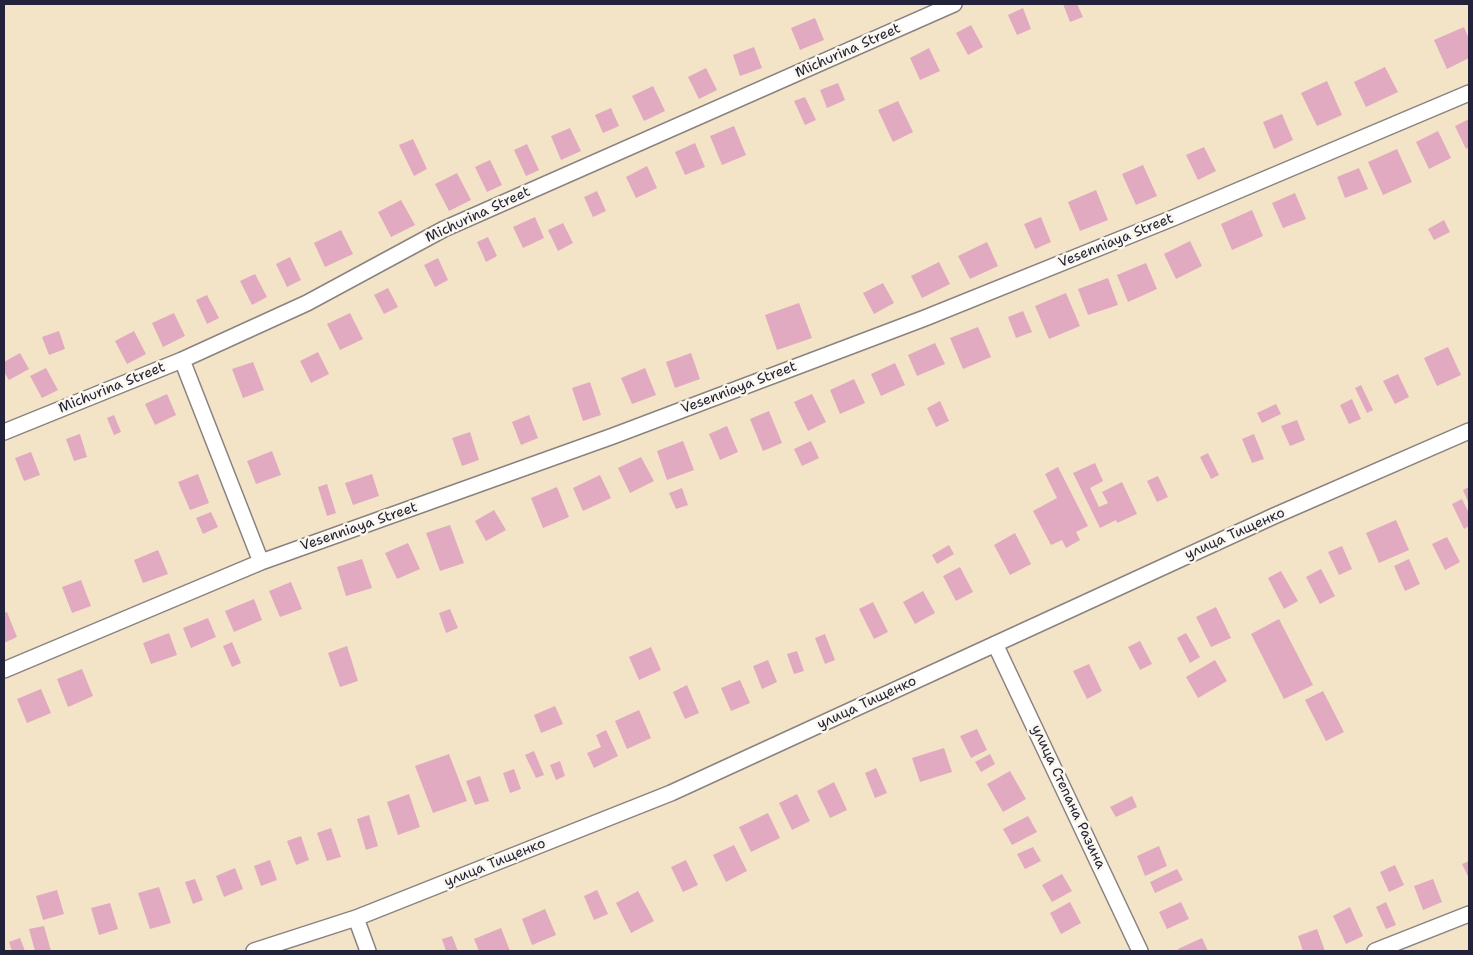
<!DOCTYPE html>
<html>
<head>
<meta charset="utf-8">
<style>
  body { margin:0 }
  #map { position:relative; width:1473px; height:955px; overflow:hidden; background:#f3e3c7; font-family:"Shantell Sans",sans-serif }
  canvas { display:block }
  .frame { position:absolute; inset:0; border:5px solid #22223b; pointer-events:none }
</style>
</head>
<body>
<div id="map">
<canvas width="1473" height="955"></canvas>
<div class="frame"></div>
</div>
<script>
const g = document.querySelector('canvas').getContext('2d');
g.lineJoin = 'round';
function fill(path, color) {
  g.fillStyle = color;
  g.fill(path, 'evenodd');
}
function shape(rows) {
  const path = new Path2D();
  for (const r of rows) {
    path.moveTo(r[0], r[1]);
    for (let i = 2; i < r.length; i += 2) path.lineTo(r[i], r[i + 1]);
  }
  return path;
}
function stroke(path, color, width, dash) {
  g.strokeStyle = color;
  g.lineWidth = width;
  g.lineCap = dash ? 'butt' : 'round';
  g.setLineDash(dash || []);
  g.stroke(path);
}
function write(font, color, halo, rows, align = 'center') {
  g.font = font + ' "Shantell Sans",sans-serif';
  g.lineWidth = 5;
  g.setLineDash([]);
  g.textBaseline = 'middle';
  g.strokeStyle = halo;
  g.fillStyle = color;
  for (const [text, x, y, turn = 0] of rows) {
    g.save();
    g.translate(x, y);
    g.rotate((+turn || 0) * Math.PI / 180);
    g.textAlign = isNaN(turn) ? turn : align;
    if (halo) g.strokeText(text, 0, 0);
    g.fillText(text, 0, 0);
    g.restore();
  }
}
fill(shape([
  [1063,4,1077,4,1083,17,1070,22],
  [1023,8,1031,29,1017,35,1008,15],
  [815,18,824,40,800,50,791,28],
  [971,25,983,47,968,55,956,33],
  [1464,27,1469,39,1469,58,1447,69,1434,40],
  [754,47,762,68,740,76,733,55],
  [929,48,940,71,920,80,910,58],
  [1385,67,1398,92,1366,107,1354,82],
  [706,68,717,90,699,99,688,77],
  [1327,81,1342,115,1317,126,1301,93],
  [838,83,845,100,827,108,820,90],
  [653,86,665,111,644,121,632,96],
  [805,97,816,120,805,125,794,101],
  [898,101,913,132,893,142,878,110],
  [611,108,619,126,603,133,595,115],
  [1282,114,1293,140,1274,149,1263,122],
  [1469,119,1469,147,1466,149,1455,126],
  [734,126,746,155,722,165,710,136],
  [570,128,581,151,561,160,551,136],
  [1438,131,1451,158,1429,169,1416,142],
  [413,139,427,169,414,176,399,145],
  [695,143,705,167,685,175,675,152],
  [527,144,539,170,526,176,514,150],
  [1204,147,1216,171,1198,180,1186,155],
  [1397,149,1412,182,1383,195,1368,162],
  [490,160,502,185,487,192,475,167],
  [1143,165,1157,196,1136,205,1122,174],
  [647,166,657,188,636,198,626,177],
  [1359,168,1368,189,1345,198,1337,177],
  [457,173,471,200,449,211,435,184],
  [1096,190,1108,220,1080,231,1068,202],
  [597,191,606,211,593,217,584,197],
  [1295,193,1306,219,1283,228,1272,203],
  [401,200,415,225,391,237,378,212],
  [1252,210,1263,236,1232,250,1221,224],
  [535,217,544,238,523,248,513,227],
  [1041,217,1051,242,1035,249,1024,224],
  [1444,220,1450,232,1434,240,1428,229],
  [563,223,573,243,558,251,548,230],
  [341,230,353,254,325,267,314,243],
  [488,237,497,256,486,262,477,242],
  [1190,241,1202,266,1176,279,1164,254],
  [987,242,998,266,970,279,958,256],
  [290,257,301,280,287,287,276,264],
  [438,258,448,280,435,287,424,265],
  [939,262,950,284,922,298,911,276],
  [1146,263,1157,289,1128,302,1117,275],
  [255,274,267,297,252,305,240,281],
  [1108,278,1118,305,1088,315,1078,289],
  [883,283,894,303,874,314,863,293],
  [388,288,398,307,384,314,374,295],
  [1066,293,1080,326,1049,339,1035,306],
  [207,295,219,318,207,324,196,300],
  [799,303,812,338,777,350,765,315],
  [1023,311,1032,332,1016,338,1008,317],
  [174,313,185,336,163,347,152,323],
  [350,313,363,339,340,350,327,324],
  [978,327,991,357,963,369,950,338],
  [59,331,65,349,49,355,42,337],
  [134,331,146,354,127,364,115,341],
  [935,343,945,364,917,376,908,355],
  [1448,347,1461,375,1437,386,1424,358],
  [318,352,329,374,311,383,300,361],
  [20,353,29,369,9,380,4,372,4,362],
  [691,353,700,379,675,388,666,362],
  [253,362,264,390,243,398,232,369],
  [895,363,905,385,881,396,871,374],
  [46,368,58,390,42,398,30,376],
  [645,368,656,395,632,404,621,378],
  [1398,374,1409,397,1395,404,1383,381],
  [854,379,865,403,840,414,830,390],
  [590,382,601,415,583,421,572,388],
  [1361,385,1373,410,1367,413,1355,388],
  [167,394,176,415,155,425,145,404],
  [812,394,826,422,808,431,794,402],
  [1352,399,1361,419,1349,424,1340,405],
  [940,401,949,421,936,427,927,408],
  [1276,404,1281,414,1262,423,1257,413],
  [769,411,782,443,763,451,750,419],
  [114,415,121,432,114,435,107,418],
  [529,415,538,438,521,445,512,422],
  [1297,420,1305,440,1290,446,1281,426],
  [727,426,738,452,720,460,709,434],
  [470,432,479,460,462,466,452,438],
  [80,434,87,457,74,461,66,439],
  [1254,434,1264,459,1252,463,1242,439],
  [683,441,694,470,667,480,657,451],
  [811,441,819,458,802,466,794,449],
  [272,451,281,475,256,484,247,461],
  [31,452,40,475,24,481,15,458],
  [1208,453,1219,475,1211,479,1200,457],
  [641,457,654,481,630,493,618,468],
  [1095,463,1103,481,1090,488,1099,507,1108,503,1102,492,1122,482,1137,514,1117,523,1116,520,1100,528,1073,473],
  [1058,467,1088,526,1076,532,1080,540,1066,548,1062,540,1051,545,1033,511,1057,498,1045,474],
  [198,474,209,503,190,510,178,482],
  [372,474,379,496,353,505,345,483],
  [600,475,611,498,583,511,573,488],
  [1158,476,1168,497,1157,502,1147,481],
  [327,484,336,513,327,516,318,487],
  [557,487,569,517,543,528,531,498],
  [1469,487,1469,504,1463,490],
  [682,488,688,505,676,509,669,493],
  [1462,499,1469,513,1469,526,1464,529,1452,504],
  [494,510,506,530,486,541,475,521],
  [211,512,218,527,203,534,196,518],
  [1396,520,1409,550,1379,563,1366,533],
  [450,525,464,563,440,571,426,533],
  [1015,533,1031,564,1010,575,994,545],
  [1447,537,1460,562,1445,570,1432,544],
  [408,543,420,569,397,579,385,553],
  [949,545,954,554,937,564,932,555],
  [1342,546,1352,569,1339,575,1328,552],
  [158,550,168,574,143,583,134,560],
  [362,559,372,588,346,596,337,567],
  [1409,559,1420,584,1405,591,1394,566],
  [960,567,973,592,956,601,943,576],
  [1321,569,1335,596,1320,604,1306,577],
  [1281,571,1298,601,1284,609,1268,578],
  [81,580,91,606,72,613,62,587],
  [291,582,302,609,280,617,269,591],
  [923,591,935,613,915,624,903,602],
  [254,599,262,620,234,632,225,611],
  [873,602,888,632,874,639,859,609],
  [1216,607,1231,638,1211,647,1196,617],
  [450,609,458,628,446,633,439,613],
  [7,612,17,637,4,643,4,613],
  [208,618,216,637,191,648,183,628],
  [1279,619,1313,685,1284,699,1251,634],
  [169,633,177,655,151,664,143,643],
  [1186,633,1200,657,1190,663,1177,638],
  [825,634,835,660,825,664,815,638],
  [1140,641,1152,664,1140,670,1128,647],
  [232,642,241,663,232,667,223,646],
  [347,646,358,681,340,687,328,653],
  [651,647,661,670,639,680,629,657],
  [797,651,804,671,794,674,787,654],
  [768,660,777,682,762,689,753,666],
  [1215,660,1227,681,1198,698,1186,677],
  [1089,664,1102,691,1087,699,1073,671],
  [82,669,93,696,68,707,57,679],
  [740,680,750,703,731,711,721,688],
  [687,685,699,713,685,719,673,692],
  [41,689,51,713,27,723,17,699],
  [1323,691,1344,732,1326,741,1305,700],
  [555,706,563,724,541,733,534,715],
  [639,710,651,738,627,749,615,721],
  [977,729,987,750,971,758,960,736],
  [606,730,618,756,594,768,587,753,601,747,596,735],
  [944,748,952,772,920,782,912,758],
  [534,751,544,775,536,778,525,755],
  [449,754,467,801,433,813,415,766],
  [990,754,995,764,981,772,975,762],
  [560,761,565,776,556,780,550,765],
  [876,768,887,793,875,798,865,773],
  [514,769,521,789,510,793,503,773],
  [1010,771,1026,799,1003,812,987,784],
  [480,776,489,801,475,805,466,781],
  [834,782,847,810,830,818,817,791],
  [409,794,420,827,398,835,387,802],
  [797,794,810,821,792,830,779,803],
  [1132,796,1137,807,1116,817,1110,807],
  [768,813,780,838,751,852,739,827],
  [369,815,378,846,366,850,357,819],
  [1028,816,1037,832,1012,845,1003,829],
  [331,828,341,857,327,861,317,833],
  [301,836,309,860,296,865,287,841],
  [734,845,747,871,726,882,713,855],
  [1159,846,1167,866,1145,876,1137,856],
  [1033,847,1041,861,1025,869,1017,854],
  [270,860,277,880,261,886,254,866],
  [686,860,698,885,683,892,671,867],
  [1469,861,1469,878,1462,864],
  [1395,865,1404,885,1389,892,1380,872],
  [235,868,243,889,224,897,216,876],
  [1177,869,1183,880,1155,893,1150,882],
  [1062,874,1072,891,1052,902,1042,885],
  [195,879,203,900,193,904,185,882],
  [1433,879,1442,902,1423,910,1414,886],
  [159,887,171,923,150,929,138,893],
  [57,890,64,914,43,920,36,896],
  [597,890,608,914,594,920,584,896],
  [638,891,654,921,631,933,616,903],
  [1070,902,1081,923,1061,934,1050,913],
  [1181,902,1189,919,1167,929,1159,912],
  [1386,902,1396,925,1386,929,1376,907],
  [110,903,118,929,99,935,91,908],
  [1350,907,1363,936,1346,944,1333,916],
  [545,909,556,935,532,945,522,919],
  [44,926,51,951,35,951,29,929],
  [501,928,510,951,479,951,474,939],
  [1317,929,1325,951,1303,951,1298,936],
  [452,936,458,951,446,951,442,939],
  [20,938,25,951,12,951,9,942],
  [1202,938,1208,951,1179,951,1178,949]
]), '#e1aac1');
const street = shape([
  [182,360,261,562],
  [4,432,182,360,307,303,444,229,954,4],
  [995,644,1140,951],
  [4,670,261,562,613,436,925,318,1173,218,1469,93],
  [356,918,368,951],
  [254,951,356,918,671,793,1274,516,1469,431],
  [1375,951,1469,914]
]);
stroke(street, '#8a8281', 18);
stroke(street, '#fff', 15);
write('14px', '#22223b', '#fbf7ec', [
  ["Michurina Street",848,51,-24],
  ["Michurina Street",478,215,-25],
  ["Vesenniaya Street",1116,241,-22],
  ["Michurina Street",112,388,-22],
  ["Vesenniaya Street",739,388,-21],
  ["Vesenniaya Street",359,527,-19],
  ["улица Тищенко",1235,534,-24],
  ["улица Тищенко",867,703,-25],
  ["улица Степана Разина",1068,797,65],
  ["улица Тищенко",495,863,-22]
]);
</script>
</body>
</html>
